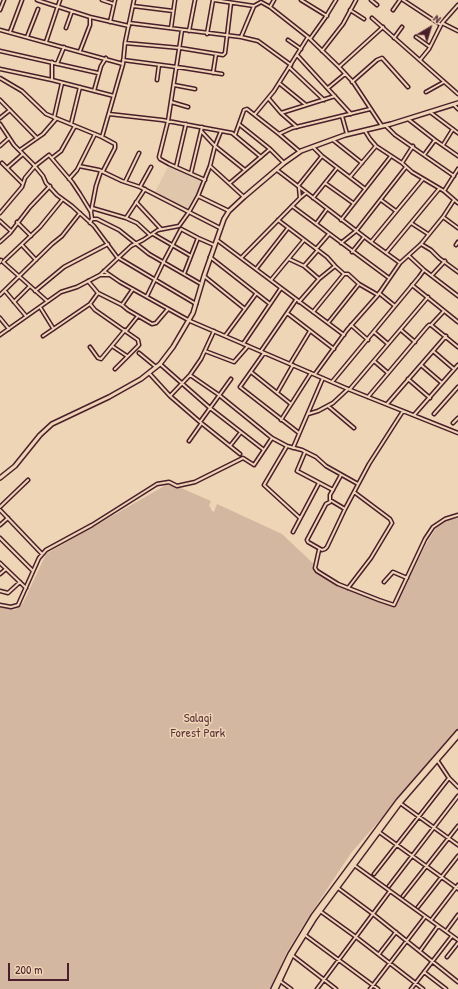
<!DOCTYPE html>
<html>
<head>
<meta charset="utf-8">
<style>
  body { margin:0 }
  #map { position:relative; width:458px; height:989px; overflow:hidden; background:#eed5b6; font-family:"Patrick Hand",sans-serif }
  canvas { display:block }
  .north { position:absolute; left:410px; top:8px; width:40px; height:40px; -webkit-text-stroke:3px #eed5b6; paint-order:stroke; rotate:38deg; font-size:11px; font-weight:700; line-height:16px; text-align:center; color:#4a1f2b }
  .north::after { content:''; display:block; margin:auto; width:14px; height:18px; background:#4a1f2b; clip-path:polygon(50% 0,100% 100%,50% 72%,0 100%) }
  .scale { position:absolute; left:8px; top:963px; width:61px; height:18px; box-sizing:border-box; border:2px solid #4a1f2b; border-top:0; padding-left:5px; font-size:12px; line-height:14px; white-space:nowrap; color:#4a1f2b; -webkit-text-stroke:3px #eed5b6; paint-order:stroke }
</style>
</head>
<body>
<div id="map">
<canvas width="458" height="989"></canvas>
<div class="north">N</div>
<div class="scale">200 m</div>
</div>
<script>
const g = document.querySelector('canvas').getContext('2d');
g.lineJoin = 'round';
function fill(path, color) {
  g.fillStyle = color;
  g.fill(path, 'evenodd');
}
function shape(rows) {
  const path = new Path2D();
  for (const r of rows) {
    path.moveTo(r[0], r[1]);
    for (let i = 2; i < r.length; i += 2) path.lineTo(r[i], r[i + 1]);
  }
  return path;
}
function stroke(path, color, width, dash) {
  g.strokeStyle = color;
  g.lineWidth = width;
  g.lineCap = dash ? 'butt' : 'round';
  g.setLineDash(dash || []);
  g.stroke(path);
}
function write(font, color, halo, rows, align = 'center') {
  g.font = font + ' "Patrick Hand",sans-serif';
  g.lineWidth = 3;
  g.setLineDash([]);
  g.textBaseline = 'middle';
  g.strokeStyle = halo;
  g.fillStyle = color;
  for (const [text, x, y, turn = 0] of rows) {
    g.save();
    g.translate(x, y);
    g.rotate((+turn || 0) * Math.PI / 180);
    g.textAlign = isNaN(turn) ? turn : align;
    if (halo) g.strokeText(text, 0, 0);
    g.fillText(text, 0, 0);
    g.restore();
  }
}
fill(shape([
  [169,165,203,181,189,210,185,210,155,192]
]), '#e0c6aa');
fill(shape([
  [166,485,174,485,211,501,209,506,211,508,211,510,214,512,217,504,282,534,335,584,394,606,396,606,426,544,435,530,436,527,441,522,449,519,458,518,458,733,419,775,351,853,304,924,287,952,271,989,0,989,0,607,15,610,23,603,46,554]
]), '#d3b7a0');
const street = shape([
  [37,0,90,17,129,26],
  [102,0,114,4],
  [214,0,254,6],
  [301,0,327,16],
  [371,0,377,5],
  [403,0,441,25],
  [133,6,173,11],
  [270,7,274,0],
  [0,10,4,0],
  [350,10,364,19],
  [393,10,400,0],
  [372,18,458,94],
  [110,22,115,0],
  [129,23,241,37,258,41,291,65],
  [442,23,458,31],
  [66,28,72,11],
  [171,28,175,0],
  [0,30,123,64],
  [182,30,168,121,159,157,160,159,169,164,205,180],
  [189,31,195,0],
  [10,32,22,0],
  [207,34,213,0],
  [27,37,38,9],
  [241,37,254,6,261,2,270,7,308,37,339,67,353,82,382,126],
  [416,37,430,47],
  [394,38,402,27],
  [310,39,325,18,336,0],
  [288,40,301,49],
  [46,42,60,0],
  [125,43,180,48,223,55,225,53,231,3],
  [0,51,98,73],
  [80,51,90,25,90,17],
  [322,51,343,24,356,0],
  [297,55,351,114],
  [123,60,184,68,222,74],
  [420,60,429,49,442,23,458,5],
  [57,64,64,47],
  [289,67,324,100],
  [339,67,383,27],
  [0,69,52,80,114,96],
  [213,73,216,54],
  [0,78,22,91,46,114,102,137,115,144,115,148,103,171],
  [52,80,52,62],
  [157,80,159,65],
  [352,82,377,60,382,58,408,87],
  [279,83,306,105],
  [174,85,195,89],
  [328,88,345,74],
  [94,91,101,66,106,58],
  [426,92,444,82],
  [269,99,281,113,297,127],
  [0,100,37,138],
  [171,102,188,107],
  [454,105,458,109],
  [430,112,458,133],
  [281,113,335,96],
  [109,114,162,120,232,133,261,157],
  [255,114,274,91,308,37],
  [342,116,347,134],
  [0,118,10,110],
  [54,118,62,83],
  [408,119,435,140,458,156],
  [0,124,14,145,33,164,43,176,46,183,57,195,72,206,94,226,117,257,196,304],
  [71,124,80,87],
  [240,125,270,149,284,163],
  [386,126,395,135,454,176],
  [201,131,215,146,245,170],
  [365,131,370,139,376,146,402,163,412,172,444,191,458,203],
  [279,134,292,128,370,109],
  [235,135,244,110,247,109,279,134,299,151],
  [102,137,123,64,125,43,134,0],
  [333,140,362,163],
  [443,145,453,129],
  [0,146,9,138],
  [313,147,322,156,364,188],
  [20,150,43,134,56,119],
  [424,155,435,140],
  [52,158,61,151,75,126],
  [2,163,23,184],
  [402,163,413,146],
  [79,166,99,170,122,181,140,187,220,228],
  [210,166,244,197],
  [176,167,186,124],
  [7,168,23,154],
  [277,170,371,242,400,263],
  [191,173,202,127],
  [350,177,376,146],
  [69,179,77,170,95,134],
  [125,182,139,153],
  [230,183,270,149],
  [325,183,353,203],
  [298,186,322,156],
  [140,187,151,167],
  [444,191,458,169],
  [198,196,210,166,215,146,221,131],
  [300,198,306,193],
  [313,198,337,168],
  [381,200,396,211],
  [136,202,161,229],
  [292,206,389,278],
  [92,208,126,218,137,223,150,235],
  [91,212,96,186,101,171],
  [0,213,22,187,25,178,35,166,49,155,72,182,80,194,91,212,92,219,90,223],
  [443,217,458,228],
  [126,218,145,189],
  [93,219,97,219,119,230,149,254,201,284],
  [278,220,327,257,335,266,344,274,348,274,359,284,378,295],
  [341,220,391,156],
  [0,221,11,231],
  [17,222,31,236],
  [411,223,428,234],
  [316,224,327,209],
  [181,229,198,238,214,245],
  [153,234,191,256],
  [217,240,344,335],
  [0,242,10,233,30,207,50,186],
  [371,242,423,179],
  [341,243,356,231,406,167],
  [421,244,431,250,439,258,458,272],
  [22,245,36,260],
  [456,245,458,242],
  [316,249,329,234],
  [352,252,364,237],
  [386,253,439,189],
  [210,257,270,304],
  [241,258,300,198,299,188],
  [289,259,304,266,319,279],
  [0,262,1,260],
  [304,266,318,250],
  [256,269,288,228],
  [424,270,458,296],
  [104,271,120,282,190,321,348,389,458,433],
  [184,274,198,238],
  [100,275,109,275],
  [432,275,445,261],
  [204,276,245,309],
  [271,280,304,240],
  [88,281,98,293,122,305,128,310,152,324,156,323,168,309],
  [412,285,458,322],
  [5,291,26,316],
  [35,291,64,267,108,244],
  [379,293,395,306],
  [0,295,52,244,62,236,80,213],
  [147,296,164,261,181,229],
  [47,301,3,262,40,227,62,200],
  [14,302,30,286],
  [299,302,319,279,335,266],
  [90,304,95,310,138,340,139,345,115,369],
  [122,305,133,289],
  [40,307,53,328],
  [313,312,344,274],
  [287,313,334,349],
  [0,318,9,329],
  [328,323,359,284],
  [351,325,368,340],
  [431,325,458,347],
  [401,330,415,342],
  [126,331,138,316],
  [374,332,388,344],
  [0,335,61,292,77,287,100,275,131,246,143,240,158,230,179,226,189,212,198,196,229,211],
  [43,336,90,304,98,293],
  [225,336,256,294],
  [243,344,281,288],
  [112,346,127,356],
  [90,347,98,358,101,359,125,330],
  [205,351,234,362,248,346],
  [261,351,296,300],
  [433,351,454,369],
  [139,353,156,367],
  [264,353,240,387,299,433],
  [374,361,388,373],
  [160,364,210,408,264,450],
  [290,364,310,331],
  [421,365,442,383],
  [251,372,291,404],
  [149,373,170,396,200,422,240,454],
  [315,374,347,330,378,295,400,263,421,244,443,217,454,200],
  [190,375,219,395,272,438,287,446,302,450,316,457,326,466,358,484],
  [408,379,430,398],
  [332,382,419,277,424,270,409,256],
  [350,389,428,297],
  [277,393,293,365],
  [170,396,190,375,201,359,214,331],
  [368,397,427,327,429,325,431,325,444,311],
  [387,404,446,336],
  [328,406,354,428],
  [308,414,318,411,333,403,348,389],
  [434,414,458,387],
  [414,415,458,365],
  [281,420,311,373],
  [200,422,231,379],
  [453,423,458,418],
  [189,441,201,424],
  [230,446,241,432],
  [287,446,264,485,300,518],
  [293,448,323,378],
  [305,452,297,471,333,490],
  [341,475,330,495,330,500,345,509],
  [330,502,326,504,307,540,308,542,322,550,325,549,327,547,345,509,369,464,403,411],
  [0,507,28,480],
  [0,510,42,554],
  [0,525,8,518],
  [293,532,319,483],
  [0,538,33,571],
  [319,550,315,568,317,571,338,584,379,600,394,605,425,539,433,527,445,519,458,515],
  [0,563,26,588],
  [0,574,6,569],
  [384,582,393,572,407,578],
  [348,588,371,558,392,523,390,519,354,492],
  [0,591,8,593,20,582],
  [0,605,11,607,18,605,39,558,46,550,92,525,157,484,169,482,177,486,195,482,243,458,254,465,272,438],
  [437,760,449,778,458,787],
  [400,803,458,845],
  [379,832,458,889],
  [354,865,458,940],
  [374,874,449,778],
  [389,886,458,796],
  [338,888,373,914,458,982],
  [403,896,458,826],
  [418,907,458,856],
  [320,911,356,937,423,989],
  [432,919,458,885],
  [447,930,458,915],
  [305,935,378,989],
  [420,951,438,926],
  [379,954,396,932],
  [292,955,336,989],
  [447,957,458,943],
  [424,972,446,989],
  [280,981,291,989],
  [317,989,390,891],
  [370,989,425,917],
  [411,989,452,936]
]);
const secondary = shape([
  [0,478,15,466,40,435,52,424,109,397,141,379,160,364,173,347,193,313,204,276,224,219,229,211,244,197,284,163,301,151,345,135,391,124,458,103],
  [273,989,290,954,313,916,398,801,458,732],
  [276,989,292,955,315,918,400,803,458,736]
]);
stroke(street, '#4a1f2b', 5);
stroke(secondary, '#4a1f2b', 6);
stroke(street, '#eed5b6', 2);
stroke(secondary, '#eed5b6', 3);
write('13px', '#5f363d', '#eed5b6', [
  ["Salagi",198,719],
  ["Forest Park",198,734]
]);
</script>
</body>
</html>
